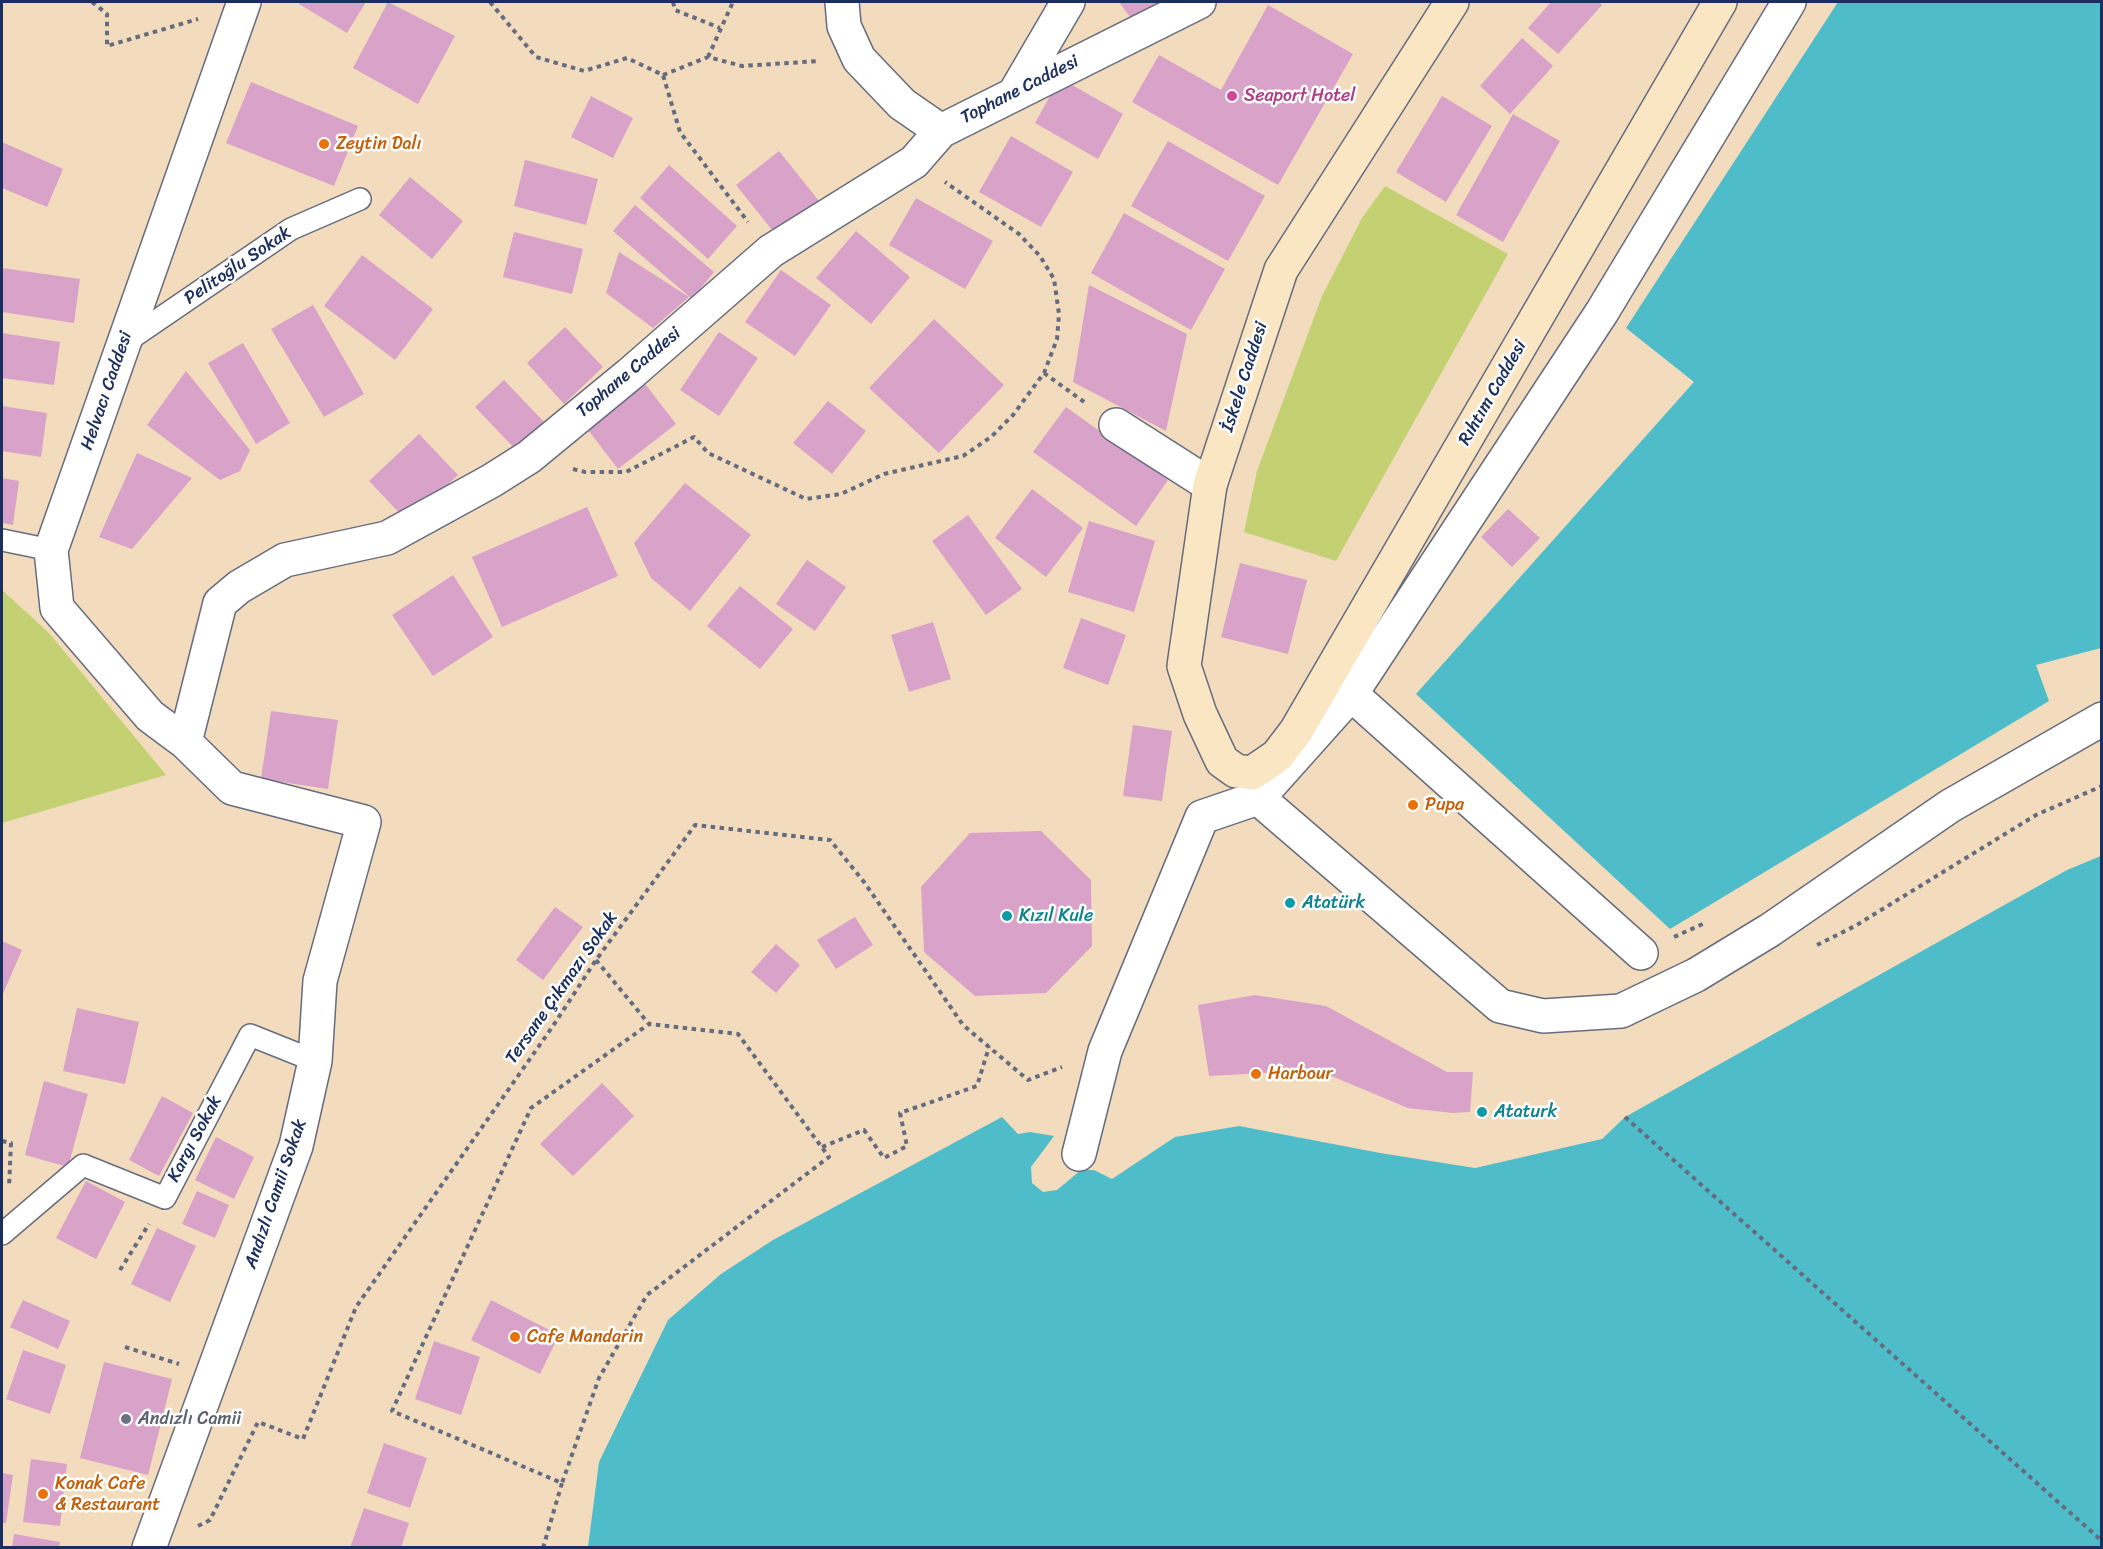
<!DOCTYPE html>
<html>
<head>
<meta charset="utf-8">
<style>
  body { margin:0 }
  #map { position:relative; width:2103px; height:1549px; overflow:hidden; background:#f2dcbd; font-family:Sriracha,sans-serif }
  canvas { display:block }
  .frame { position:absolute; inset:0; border:3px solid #1b2f5e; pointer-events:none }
</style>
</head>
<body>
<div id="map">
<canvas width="2103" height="1549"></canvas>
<div class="frame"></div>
</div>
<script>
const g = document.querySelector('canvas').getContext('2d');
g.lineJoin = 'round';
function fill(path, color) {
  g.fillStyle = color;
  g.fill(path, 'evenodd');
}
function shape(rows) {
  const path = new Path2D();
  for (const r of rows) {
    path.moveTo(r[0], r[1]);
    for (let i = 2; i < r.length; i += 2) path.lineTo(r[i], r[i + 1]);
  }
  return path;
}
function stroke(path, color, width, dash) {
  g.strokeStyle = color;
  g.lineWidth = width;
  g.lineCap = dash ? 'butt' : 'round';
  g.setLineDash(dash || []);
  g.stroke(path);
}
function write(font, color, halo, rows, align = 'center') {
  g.font = font + ' Sriracha,sans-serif';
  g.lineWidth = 5;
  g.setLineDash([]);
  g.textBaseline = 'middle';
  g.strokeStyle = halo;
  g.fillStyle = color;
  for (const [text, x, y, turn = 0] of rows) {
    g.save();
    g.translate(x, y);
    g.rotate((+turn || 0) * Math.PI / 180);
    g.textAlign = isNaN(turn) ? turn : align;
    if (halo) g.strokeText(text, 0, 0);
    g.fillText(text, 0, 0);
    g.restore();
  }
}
fill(shape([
  [1385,186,1508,254,1336,561,1244,532,1257,471,1322,296,1362,218],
  [2,590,49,633,166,775,2,823]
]), '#c4d173');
fill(shape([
  [1838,2,2101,2,2101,648,2036,665,2049,701,1670,929,1416,694,1694,382,1626,328],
  [2101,856,2101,1547,588,1547,599,1462,668,1320,721,1274,773,1240,1002,1117,1018,1134,1030,1132,1054,1136,1031,1167,1032,1183,1043,1192,1057,1190,1081,1170,1094,1170,1112,1179,1175,1137,1239,1126,1380,1153,1475,1168,1602,1139,1625,1117,2067,870]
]), '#4fbcc9');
fill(shape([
  [300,2,366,2,347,33,299,4],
  [388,2,455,36,418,104,353,68],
  [1119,2,1170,2,1136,25],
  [1551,2,1599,2,1602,5,1558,54,1528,28],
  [1268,5,1353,54,1278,185,1132,102,1159,55,1221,90],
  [1522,38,1553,66,1510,114,1480,86],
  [1060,78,1123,114,1098,159,1035,123],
  [251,82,358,126,334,186,226,143],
  [591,96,633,118,613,158,571,137],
  [1442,96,1492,126,1446,202,1396,172],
  [1513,114,1560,141,1503,242,1456,215],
  [1011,136,1073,172,1041,227,979,192],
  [1168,141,1265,196,1228,261,1131,206],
  [2,142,63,169,47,207,2,188],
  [779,151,819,201,776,235,736,185],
  [525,160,598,179,586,225,514,206],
  [669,165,737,226,708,259,640,198],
  [410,177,463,221,432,259,379,215],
  [916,198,993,241,965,289,889,245],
  [635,205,714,272,692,299,613,231],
  [1124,213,1225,269,1191,330,1091,273],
  [856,231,910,277,871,324,816,278],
  [514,232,583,249,572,294,503,277],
  [619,252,689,297,653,328,606,293],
  [362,255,433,309,395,360,324,306],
  [2,268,80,279,74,323,2,312],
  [781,270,831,305,795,356,745,322],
  [1089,285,1187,334,1166,431,1073,382],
  [313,305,364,394,324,417,271,329],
  [934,319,1004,385,939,453,869,388],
  [565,327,603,367,564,404,527,363],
  [719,332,758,358,719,416,680,390],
  [2,333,60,342,54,385,2,378],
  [243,343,290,423,256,444,208,363],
  [186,371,250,450,240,471,220,480,147,425],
  [504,380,545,423,516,450,475,407],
  [643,381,676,424,618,469,585,426],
  [828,401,866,431,832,474,793,443],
  [2,406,47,413,41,457,2,451],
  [1066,407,1168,480,1136,526,1033,452],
  [419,434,458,475,408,522,369,481],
  [137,453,192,478,132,549,99,537],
  [2,478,19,481,13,525,2,523],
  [685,483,751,535,690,611,651,578,634,543],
  [1032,489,1083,528,1046,577,995,538],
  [587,507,618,576,502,627,472,557],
  [1508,509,1540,538,1512,567,1481,537],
  [968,515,1022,589,986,615,932,541],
  [1089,521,1155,541,1134,612,1068,592],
  [807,560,846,587,815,631,776,604],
  [1240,563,1307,580,1288,654,1221,637],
  [453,575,493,637,433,676,392,615],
  [740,586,793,629,760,669,707,626],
  [1081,618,1126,635,1108,685,1063,668],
  [933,622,951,679,909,692,891,635],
  [271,711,338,720,328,789,261,779],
  [1133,725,1172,731,1162,801,1123,796],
  [1041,831,1091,880,1092,946,1046,993,975,996,924,952,921,887,970,833],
  [555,907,583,927,543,980,516,960],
  [855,917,873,945,836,969,817,940],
  [2,941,22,950,2,996],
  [776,944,800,965,776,993,751,972],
  [1255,995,1326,1006,1447,1072,1473,1072,1470,1112,1452,1113,1408,1108,1317,1070,1209,1076,1198,1005],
  [77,1008,139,1022,125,1084,63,1071],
  [44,1081,88,1094,68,1167,25,1155],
  [602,1083,634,1116,573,1176,540,1144],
  [162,1096,193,1113,159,1176,129,1160],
  [216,1137,254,1157,234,1199,195,1180],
  [86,1181,125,1202,96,1259,56,1238],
  [197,1191,229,1205,215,1238,182,1224],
  [157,1228,196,1246,170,1302,131,1284],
  [23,1300,70,1321,58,1349,10,1327],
  [491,1300,559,1335,540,1374,471,1340],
  [434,1341,480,1357,461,1415,415,1399],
  [23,1350,66,1365,50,1414,6,1399],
  [104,1362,172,1379,148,1475,80,1458],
  [384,1443,427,1458,410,1508,367,1493],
  [31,1459,67,1464,60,1526,23,1522],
  [2,1473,13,1475,6,1523,2,1523],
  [364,1508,409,1523,401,1548,350,1548],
  [14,1534,60,1542,59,1548,12,1548]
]), '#d9a2c9');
const lane = shape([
  [124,343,291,229,360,199],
  [2,540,51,550],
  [2,1234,83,1165,165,1198,250,1035,315,1061]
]);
const street = shape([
  [842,2,844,26,859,59,902,104,941,131],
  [1016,91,1068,2],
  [1116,425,1210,485],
  [1351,694,1641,953],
  [185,742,150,716,57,608,51,550,244,2],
  [1253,777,1258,798,1500,1006,1543,1016,1621,1011,1696,975,1770,930,1950,806,2102,719],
  [1079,1154,1105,1051,1202,817,1258,798,1351,694,1602,312,1789,2],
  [149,1548,296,1146,315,1061,320,981,364,822,232,788,185,742,220,603,239,587,285,560,387,538,491,481,529,457,630,374,771,251,914,162,941,131,1199,2]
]);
const secondary = shape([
  [1452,2,1281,270,1210,485,1184,666,1200,714,1222,761,1236,771,1252,773,1277,756,1296,731,1720,2]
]);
stroke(lane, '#666c7f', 24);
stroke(street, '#666c7f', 36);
stroke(secondary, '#666c7f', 36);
stroke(shape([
  [92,2,107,14,107,46,198,19],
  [490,2,536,57,584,71,627,58,663,75,680,132,748,222],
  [673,2,675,10,720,28],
  [708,57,733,2],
  [663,75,708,57,742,66,819,61],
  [1044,373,1087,404],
  [573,469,585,472,626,472,694,437,708,453,806,499,841,494,884,474,963,456,991,437,1013,415,1044,373,1057,339,1059,314,1054,279,1040,256,1019,234,945,182],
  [1674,937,1705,923],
  [1817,945,1855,926,2036,815,2102,786],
  [596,960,649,1024,738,1034,829,1157,647,1295,599,1378,562,1483,392,1411,531,1108,649,1024],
  [1625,1117,2102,1541],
  [2,1141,11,1143,9,1187],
  [822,1147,864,1130,884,1158,907,1146,900,1113,977,1086,989,1047],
  [120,1270,149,1224],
  [125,1347,179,1364],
  [198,1526,210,1520,258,1422,303,1439,356,1307,553,1026,596,960,695,825,830,840,864,882,963,1025,1028,1080,1062,1067],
  [543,1548,562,1483]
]), '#666c7f', 4, [4.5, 4.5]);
stroke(lane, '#fff', 21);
stroke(street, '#fff', 33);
stroke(secondary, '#fbe6c4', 33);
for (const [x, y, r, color] of [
  [1232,96,6,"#d1479c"],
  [324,144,6,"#e8710a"],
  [1413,805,6,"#e8710a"],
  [1290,903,6,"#0f9aa8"],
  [1007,916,6,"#0f9aa8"],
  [1256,1074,6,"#e8710a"],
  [1482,1112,6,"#0f9aa8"],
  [515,1337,6,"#e8710a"],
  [126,1419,6,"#6b7280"],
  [43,1494,6,"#e8710a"]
]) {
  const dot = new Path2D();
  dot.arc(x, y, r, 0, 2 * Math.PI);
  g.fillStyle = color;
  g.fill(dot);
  stroke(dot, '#fff', 2);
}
write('18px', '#1b2f5e', '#fff', [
  ["Tophane Caddesi",1020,90,-27],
  ["Pelitoğlu Sokak",238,266,-34],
  ["Tophane Caddesi",629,373,-40],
  ["İskele Caddesi",1245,377,-72],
  ["Helvacı Caddesi",107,391,-71],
  ["Rıhtım Caddesi",1493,393,-60],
  ["Tersane Çıkmazı Sokak",562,988,-55],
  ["Kargı Sokak",195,1139,-62],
  ["Andızlı Camii Sokak",276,1194,-71]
]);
write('18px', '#b23c85', '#fff', [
  ["Seaport Hotel",1244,96]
], 'left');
write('18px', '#c56008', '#fff', [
  ["Zeytin Dalı",336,144],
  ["Pupa",1425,805],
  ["Harbour",1268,1074],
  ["Cafe Mandarin",527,1337],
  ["Konak Cafe",55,1484],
  ["& Restaurant",55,1505]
], 'left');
write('18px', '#0d838f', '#fff', [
  ["Atatürk",1302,903],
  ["Kızıl Kule",1019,916],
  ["Ataturk",1494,1112]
], 'left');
write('18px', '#5b616d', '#fff', [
  ["Andızlı Camii",138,1419]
], 'left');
</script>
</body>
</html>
